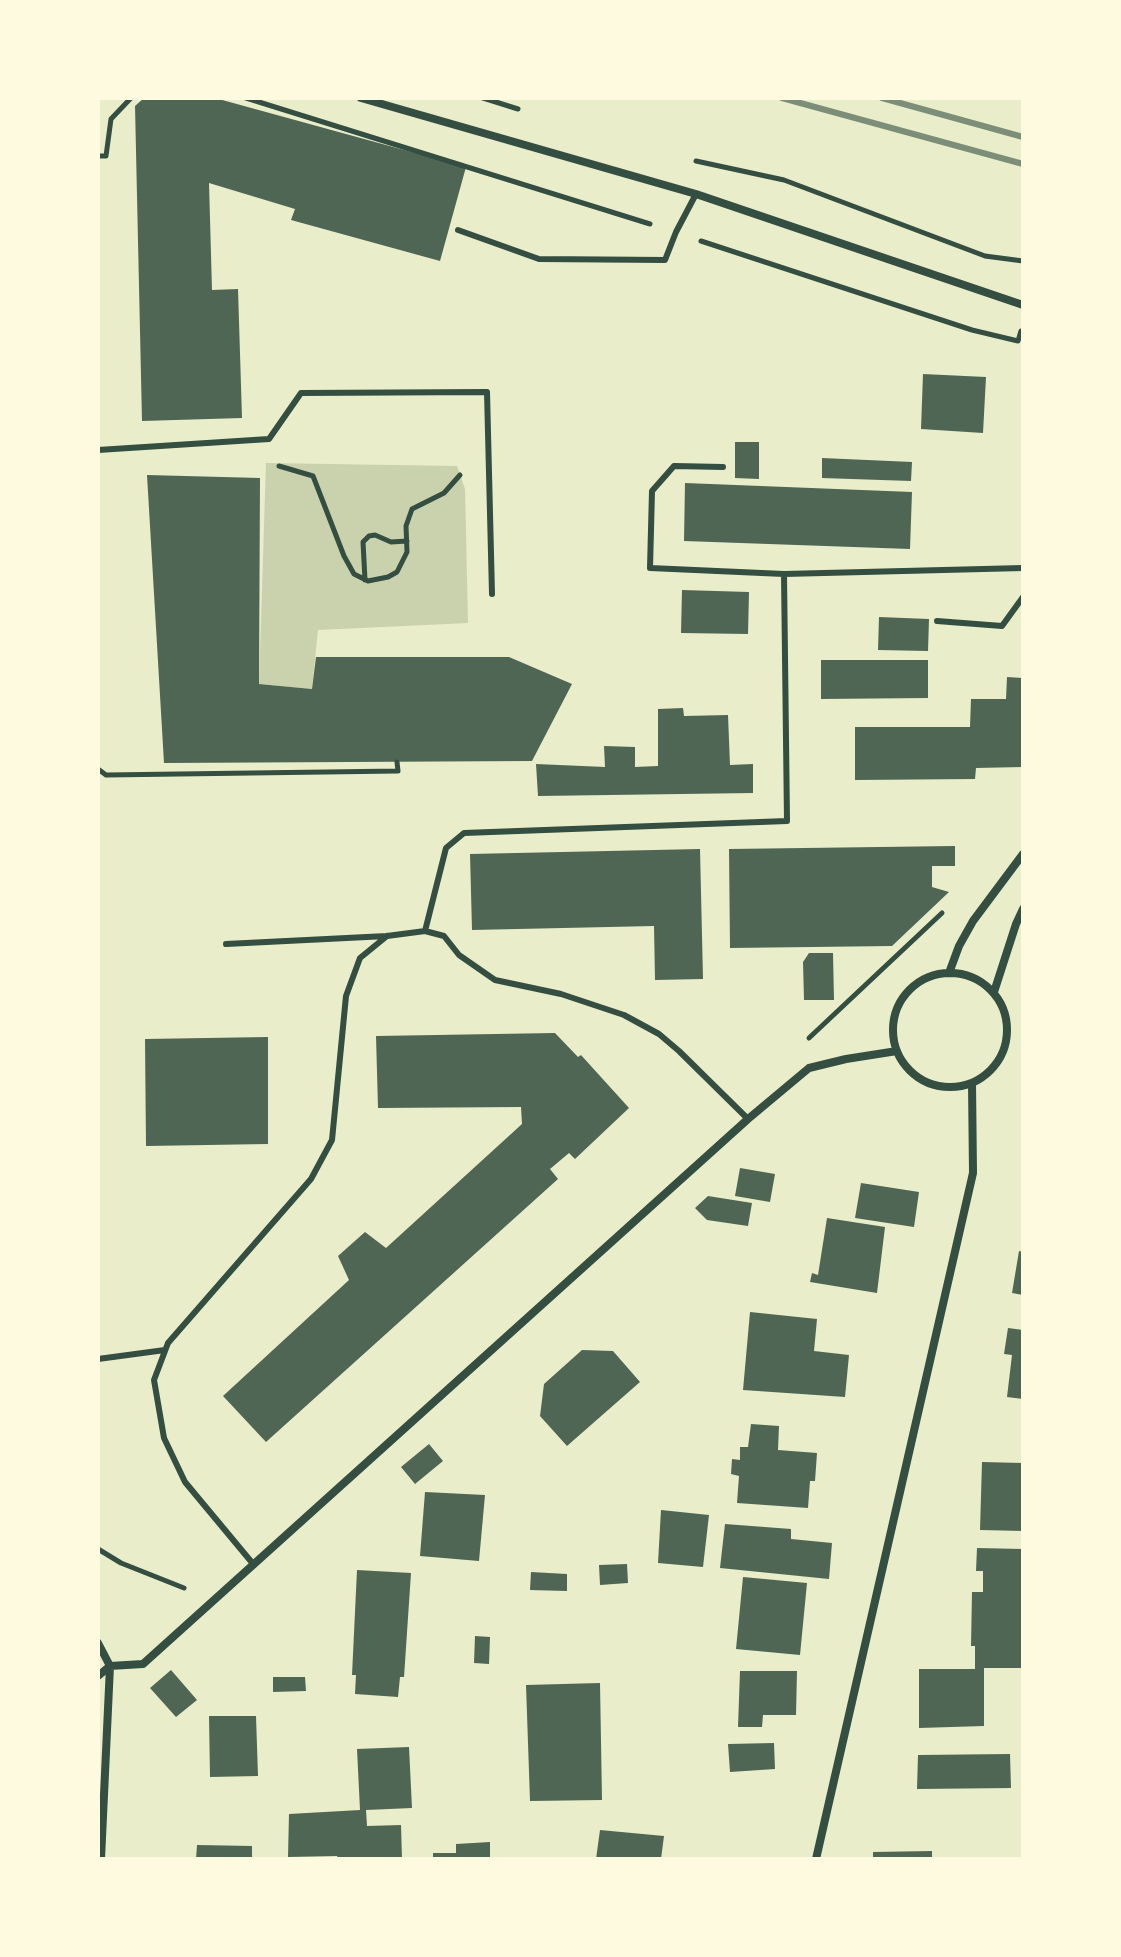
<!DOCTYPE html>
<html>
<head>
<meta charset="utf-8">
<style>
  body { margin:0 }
  #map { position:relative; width:1121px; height:1957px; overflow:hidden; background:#e9edc9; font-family:"Work Sans",sans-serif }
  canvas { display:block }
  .frame { position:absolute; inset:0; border:100px solid #fefae0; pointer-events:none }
</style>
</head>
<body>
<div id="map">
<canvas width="1121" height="1957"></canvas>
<div class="frame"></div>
</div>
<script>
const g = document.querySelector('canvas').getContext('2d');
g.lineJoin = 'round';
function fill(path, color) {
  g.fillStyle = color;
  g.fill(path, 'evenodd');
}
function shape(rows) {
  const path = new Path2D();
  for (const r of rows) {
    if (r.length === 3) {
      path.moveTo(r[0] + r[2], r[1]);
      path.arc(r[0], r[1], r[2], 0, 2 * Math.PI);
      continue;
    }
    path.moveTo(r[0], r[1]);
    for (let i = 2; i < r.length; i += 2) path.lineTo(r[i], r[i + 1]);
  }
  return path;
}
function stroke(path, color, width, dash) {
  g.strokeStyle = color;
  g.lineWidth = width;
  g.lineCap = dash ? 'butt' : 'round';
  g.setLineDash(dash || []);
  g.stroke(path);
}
fill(shape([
  [266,463,457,466,465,489,468,623,318,630,312,689,259,684]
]), '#cad2ad');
fill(shape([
  [144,98,215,98,466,167,440,261,291,220,295,209,209,183,212,290,238,289,242,418,142,421,135,106],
  [923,374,986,377,983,433,921,429],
  [735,442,759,442,759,479,735,478],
  [822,458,912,462,911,481,822,478],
  [147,475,260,478,259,684,312,689,316,657,509,657,572,684,532,761,164,763],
  [685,483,912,492,910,549,684,541],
  [682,590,749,592,748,634,681,633],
  [879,617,929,619,928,651,878,650],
  [821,660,928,660,928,698,821,699],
  [1007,677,1023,678,1023,767,976,768,975,779,855,780,855,727,970,727,971,699,1006,699],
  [683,708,684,716,728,715,730,765,753,764,753,793,538,796,536,764,605,767,604,746,635,747,635,767,658,766,658,709],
  [955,846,955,866,932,866,932,887,949,892,892,946,730,948,729,849],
  [700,849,703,979,655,980,654,926,472,930,470,854],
  [809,953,833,953,834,1000,804,1000,803,962],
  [555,1033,578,1057,581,1055,629,1108,575,1159,569,1153,550,1169,558,1179,266,1442,223,1396,349,1280,338,1256,365,1232,386,1248,522,1124,521,1107,378,1108,376,1036],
  [268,1037,268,1144,146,1146,145,1039],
  [740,1168,775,1174,770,1202,735,1196],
  [861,1183,919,1192,914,1227,855,1218],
  [708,1196,752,1203,748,1226,707,1220,695,1208],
  [827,1218,885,1227,877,1293,810,1282,812,1273,818,1275],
  [1019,1251,1023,1252,1023,1295,1012,1293],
  [750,1312,817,1319,814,1351,849,1355,845,1397,743,1390],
  [1008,1328,1023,1330,1023,1399,1007,1397,1012,1355,1004,1354],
  [582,1350,613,1351,640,1382,567,1446,540,1416,544,1384],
  [751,1424,779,1426,778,1450,817,1453,815,1481,810,1481,808,1508,737,1503,739,1476,731,1474,732,1459,740,1460,740,1447,748,1447],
  [429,1444,443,1461,415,1484,401,1467],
  [982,1462,1023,1463,1023,1531,980,1530],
  [425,1492,485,1495,479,1561,420,1556],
  [661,1510,709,1515,703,1567,658,1563],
  [725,1524,791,1529,791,1539,832,1543,829,1579,720,1568],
  [977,1548,1023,1549,1023,1668,984,1668,984,1726,919,1728,919,1669,975,1669,975,1646,971,1646,972,1592,983,1592,983,1571,976,1571],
  [627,1564,628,1583,600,1585,599,1565],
  [357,1570,411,1573,404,1677,400,1677,398,1697,355,1694,356,1675,352,1675],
  [531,1572,567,1574,567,1591,530,1590],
  [743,1577,807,1583,800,1655,736,1649],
  [475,1636,490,1637,489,1664,474,1663],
  [171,1670,197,1700,176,1717,150,1688],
  [740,1671,797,1671,796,1715,763,1715,762,1727,738,1727],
  [273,1677,305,1677,306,1691,273,1692],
  [600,1683,602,1800,530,1801,526,1685],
  [209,1716,256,1716,258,1776,210,1777],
  [774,1743,775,1769,730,1772,728,1744],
  [409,1747,412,1808,366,1810,367,1826,401,1825,402,1859,338,1859,337,1856,288,1857,289,1814,360,1810,357,1749],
  [1010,1754,1011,1788,917,1789,918,1755],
  [600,1830,664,1836,661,1859,596,1859],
  [490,1842,490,1859,433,1859,433,1853,456,1853,456,1844],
  [197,1845,252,1846,252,1859,196,1859],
  [932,1851,932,1859,873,1859,873,1852]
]), '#4f6655');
stroke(shape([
  [246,98,650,224],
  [483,98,518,109],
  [98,156,106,156,111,119,131,98],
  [696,161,784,180,985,256,1023,261],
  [701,241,972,330,1018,341,1021,331],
  [279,466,313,476,344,556,354,574,368,581,388,577,397,572,407,552,406,526,412,509,444,493,460,475],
  [365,580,363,542,369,536,375,535,391,542,407,541],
  [98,769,106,775,398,771,397,762],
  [809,1038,942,913],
  [98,1549,121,1563,184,1588]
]), '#344e41', 5);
stroke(shape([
  [458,230,539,259,665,260,676,232,696,194],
  [98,450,269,439,301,393,487,392,492,594],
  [723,467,674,466,652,491,650,568,784,574],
  [937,621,1002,626,1023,597],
  [226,944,387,936,425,931],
  [748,1119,679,1051,659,1034,624,1015,561,994,495,980,459,955,444,936,425,931,446,848,464,833,787,821,784,574,1023,568],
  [98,1359,165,1350],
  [254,1565,185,1482,164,1438,154,1380,168,1343,311,1179,332,1140,346,996,360,958,387,936]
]), '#344e41', 6);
stroke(shape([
  [361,98,696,194,1023,305],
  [949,973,959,946,973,921,1023,854],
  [950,1030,57],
  [994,992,1016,924,1023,909],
  [98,1643,110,1666,101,1859],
  [98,1676,110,1666,143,1664,748,1119,809,1068,846,1059,897,1051],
  [816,1859,973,1173,972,1083]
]), '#344e41', 8);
stroke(shape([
  [782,98,1023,164],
  [882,98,1023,137]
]), '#7c8e77', 6);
</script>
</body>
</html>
